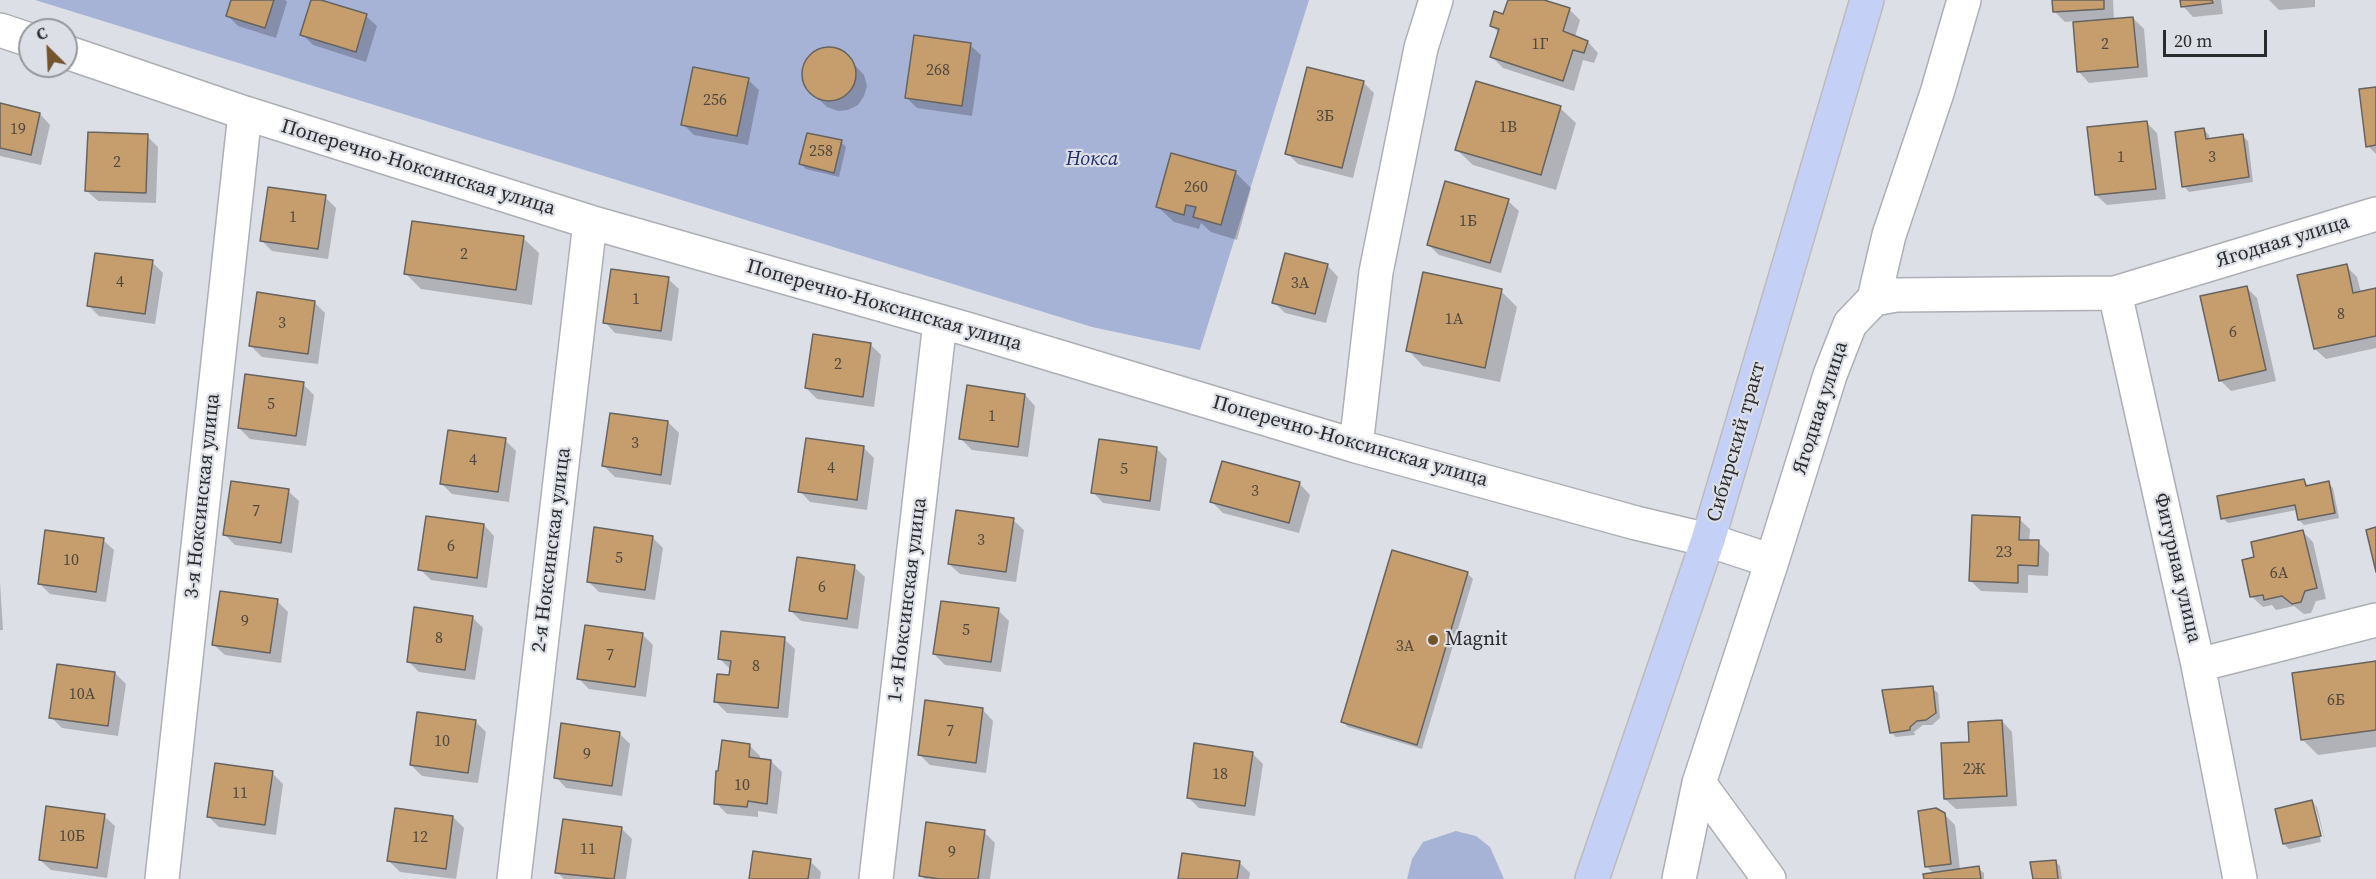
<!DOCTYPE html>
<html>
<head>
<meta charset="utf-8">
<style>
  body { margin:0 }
  #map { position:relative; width:2376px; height:879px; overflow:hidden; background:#dddfe6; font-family:"Source Serif 4",serif }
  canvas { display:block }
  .north { position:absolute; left:18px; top:18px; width:60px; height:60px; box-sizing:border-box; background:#dddfe6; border:2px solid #95979c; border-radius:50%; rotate:336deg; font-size:16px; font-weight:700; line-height:24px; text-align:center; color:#2a2b2d }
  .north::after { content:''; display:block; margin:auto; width:21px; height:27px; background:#74542a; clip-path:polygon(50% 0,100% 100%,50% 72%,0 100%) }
  .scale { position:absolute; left:2163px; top:30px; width:104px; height:27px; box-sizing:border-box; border:3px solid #2a2b2d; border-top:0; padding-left:8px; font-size:18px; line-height:21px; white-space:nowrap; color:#2a2b2d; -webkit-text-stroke:4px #dddfe6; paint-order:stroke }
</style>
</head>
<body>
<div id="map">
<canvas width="2376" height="879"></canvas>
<div class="north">С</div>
<div class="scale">20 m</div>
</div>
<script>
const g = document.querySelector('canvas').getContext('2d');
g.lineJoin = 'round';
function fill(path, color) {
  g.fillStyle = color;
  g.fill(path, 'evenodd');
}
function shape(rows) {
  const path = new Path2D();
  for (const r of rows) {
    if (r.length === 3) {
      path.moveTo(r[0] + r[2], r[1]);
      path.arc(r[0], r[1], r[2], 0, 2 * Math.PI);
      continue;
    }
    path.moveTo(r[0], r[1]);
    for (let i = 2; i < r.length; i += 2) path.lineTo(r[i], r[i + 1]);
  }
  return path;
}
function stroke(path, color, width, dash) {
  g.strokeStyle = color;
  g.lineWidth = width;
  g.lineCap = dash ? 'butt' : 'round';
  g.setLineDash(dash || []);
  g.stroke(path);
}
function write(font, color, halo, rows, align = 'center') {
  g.font = font + ' "Source Serif 4",serif';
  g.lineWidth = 4.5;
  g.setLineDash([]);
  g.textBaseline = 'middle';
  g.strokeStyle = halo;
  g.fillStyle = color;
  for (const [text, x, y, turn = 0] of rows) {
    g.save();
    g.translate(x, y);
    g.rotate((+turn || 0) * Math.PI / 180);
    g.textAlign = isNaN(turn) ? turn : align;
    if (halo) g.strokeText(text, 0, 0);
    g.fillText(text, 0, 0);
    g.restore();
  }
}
fill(shape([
  [35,0,1309,0,1200,350,1092,327],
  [1456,831,1476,836,1490,847,1504,879,1407,879,1412,859,1423,842]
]), '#a7b3d6');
fill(shape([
  [232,0,285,0,287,2,276,38,238,26,227,15],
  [313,0,366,16,377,26,366,62,313,45,302,34],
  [1509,0,1539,0,1570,10,1580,20,1575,37,1588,42,1598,53,1594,63,1583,60,1574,91,1503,68,1492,57,1499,33,1492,26,1504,16],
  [2053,0,2113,0,2114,20,2133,18,2144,29,2148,77,2089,83,2079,72,2074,21,2065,22,2054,11],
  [2182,0,2221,0,2223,14,2193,17,2183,6],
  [2269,0,2315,0,2315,7,2279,10],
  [970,45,981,55,972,116,917,108,906,97],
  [827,48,837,49,846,55,864,75,867,86,864,96,858,105,848,110,838,111,827,107,808,89,804,79,804,68,809,59,817,52],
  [748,80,759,90,748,145,694,135,683,124],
  [1363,82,1374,93,1353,178,1298,164,1287,153],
  [2376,88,2376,154,2368,146],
  [0,105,40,114,50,125,41,165,0,156],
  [1560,108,1576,123,1556,190,1473,165,1457,150],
  [2146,122,2157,133,2166,199,2107,205,2096,195],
  [2204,130,2209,135,2209,140,2242,136,2248,141,2253,182,2189,192,2184,186],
  [147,136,158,147,156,203,98,201,87,191],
  [841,142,846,147,839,177,806,169,801,164],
  [1235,172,1251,188,1237,240,1211,232,1201,223,1199,229,1174,222,1158,207],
  [325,197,336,208,328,259,272,251,262,241],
  [1508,201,1519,211,1501,273,1439,255,1428,244],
  [523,238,539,253,532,305,421,289,406,274],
  [1286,255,1328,266,1338,277,1326,323,1285,313,1274,302],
  [152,262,163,273,155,324,99,316,89,306],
  [2346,266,2357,277,2361,293,2376,290,2376,348,2326,359,2315,349],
  [668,279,679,289,672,341,615,333,605,322],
  [2247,288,2257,298,2276,381,2231,391,2220,380],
  [1501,291,1517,307,1500,382,1423,366,1408,350],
  [314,302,325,313,318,364,262,357,251,346],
  [870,344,881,355,874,407,817,399,806,388],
  [303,384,314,395,306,446,250,439,239,428],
  [1025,395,1035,406,1028,457,972,450,961,439],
  [668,422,679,433,671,485,615,477,604,466],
  [505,440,516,451,509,502,452,494,442,484],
  [863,447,874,458,867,510,810,502,800,491],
  [1156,448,1167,459,1160,511,1103,503,1093,492],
  [1223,463,1300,484,1310,495,1299,533,1223,513,1212,502],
  [2304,481,2309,486,2328,483,2333,488,2339,518,2304,525,2299,520,2297,510,2228,523,2223,518],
  [288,491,299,501,292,553,235,545,224,534],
  [2019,519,2030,529,2029,542,2038,542,2049,553,2048,576,2028,575,2028,593,1981,591,1970,580],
  [1013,520,1024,530,1016,582,960,574,949,564],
  [484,525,494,536,487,588,431,580,420,569],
  [2303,532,2313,542,2326,599,2316,601,2311,613,2304,614,2294,606,2276,610,2272,605,2263,607,2252,597,2256,559],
  [652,537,663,548,655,600,599,592,588,581],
  [103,540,114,550,106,602,50,594,39,583],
  [1393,552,1468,574,1473,579,1422,749,1348,727,1343,722],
  [854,567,865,577,858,629,801,621,790,610],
  [0,582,3,630,0,630],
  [277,601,288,612,281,663,225,655,214,645],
  [998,610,1009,621,1001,672,945,665,934,654],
  [472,617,483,628,475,680,419,672,408,661],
  [642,634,653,645,646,697,589,689,578,678],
  [784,639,795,649,788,718,727,713,716,702,731,677,731,670,720,659],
  [2376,663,2376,747,2318,755,2302,739],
  [115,673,126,684,118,736,62,728,51,717],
  [1932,688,1938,693,1940,718,1932,725,1923,725,1914,732,1915,735,1896,737,1891,732],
  [983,710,993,721,986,773,930,765,919,754],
  [475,721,486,732,478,783,422,776,411,765],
  [2002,721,2012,732,2017,806,1956,809,1945,799],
  [619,733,630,744,622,796,566,788,556,777],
  [749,745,760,756,760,760,771,761,782,772,777,814,758,811,758,817,727,814,716,803],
  [1252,753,1263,764,1255,816,1199,808,1188,797],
  [272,773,283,784,276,835,219,827,209,817],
  [2312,802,2317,807,2325,841,2315,806,2312,806,2321,842,2289,849,2284,844],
  [1944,814,1955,825,1960,870,1978,868,1984,873,1984,879,1926,879,1934,874,1927,867],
  [104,816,115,826,107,878,51,870,40,860],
  [453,817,464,828,456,879,400,872,389,861],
  [621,828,632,839,626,879,564,879,557,872],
  [984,832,995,843,990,879,924,879,921,875],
  [810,861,821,872,820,879,750,879],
  [2055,861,2060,866,2062,879,2034,879],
  [1239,862,1250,873,1249,879,1180,879]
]), '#0003');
const building = shape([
  [231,0,274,0,265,28,226,16,231,0],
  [311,0,321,0,367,14,356,52,300,35,311,0],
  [1508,0,1544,0,1570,8,1563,31,1588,41,1584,53,1573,50,1563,81,1490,57,1499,29,1490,26,1494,11,1503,14,1508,0],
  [2052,0,2104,0,2104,9,2053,12,2052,0],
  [2180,0,2212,0,2213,3,2181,7,2180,0],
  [2133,17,2138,67,2077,72,2073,22,2133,17],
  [914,35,971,43,962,106,905,98,914,35],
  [829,74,27],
  [693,67,749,78,737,136,681,125,693,67],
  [1307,67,1364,81,1342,168,1285,154,1307,67],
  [1476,81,1561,106,1541,175,1455,150,1476,81],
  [2376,87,2376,145,2366,147,2359,89,2376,87],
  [0,103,40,113,31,155,0,148,0,103],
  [2147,121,2156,189,2095,195,2087,127,2147,121],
  [2204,128,2206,139,2243,134,2249,177,2182,187,2175,132,2204,128],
  [88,132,148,134,146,193,85,191,88,132],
  [807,133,842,140,834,173,799,164,807,133],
  [1171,153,1236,171,1221,225,1193,217,1196,207,1186,205,1184,215,1156,207,1171,153],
  [1445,181,1509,199,1490,263,1427,245,1445,181],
  [268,187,326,195,318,249,260,241,268,187],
  [412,221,524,236,516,290,404,274,412,221],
  [95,253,153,260,145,314,87,306,95,253],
  [1285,253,1328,264,1315,314,1272,303,1285,253],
  [2347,264,2353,293,2376,288,2376,336,2314,349,2297,275,2347,264],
  [611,269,669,277,661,331,603,323,611,269],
  [1423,272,1502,289,1485,368,1406,351,1423,272],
  [2247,286,2266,370,2219,381,2200,296,2247,286],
  [257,292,315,301,308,354,249,346,257,292],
  [813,334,871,343,863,397,805,388,813,334],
  [245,374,304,382,296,436,238,428,245,374],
  [967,385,1025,394,1018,447,959,439,967,385],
  [610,413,668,421,661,475,602,466,610,413],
  [448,430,506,438,498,492,440,484,448,430],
  [806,438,864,446,857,500,798,492,806,438],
  [1099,439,1157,447,1150,501,1091,493,1099,439],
  [1222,461,1300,482,1289,523,1210,502,1222,461],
  [2304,479,2306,486,2329,481,2335,513,2298,520,2295,505,2221,519,2217,496,2304,479],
  [231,481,289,489,281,543,223,535,231,481],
  [956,510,1014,518,1006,572,948,564,956,510],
  [1972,515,2020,517,2019,540,2039,540,2038,566,2018,565,2018,583,1969,581,1972,515],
  [426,516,484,524,477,578,418,570,426,516],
  [594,527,653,536,645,590,587,582,594,527],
  [2376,527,2376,572,2366,530,2376,527],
  [45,530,104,538,96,592,38,584,45,530],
  [2303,530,2317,588,2305,591,2301,602,2292,604,2282,596,2264,600,2263,595,2250,597,2242,560,2254,557,2251,542,2303,530],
  [1392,550,1468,572,1417,745,1341,722,1392,550],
  [797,557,855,565,847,619,789,611,797,557],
  [220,591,278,599,270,653,212,645,220,591],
  [941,601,999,608,991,662,933,654,941,601],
  [414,607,473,616,465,670,407,662,414,607],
  [585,625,643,633,635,687,577,679,585,625],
  [721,631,785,637,778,708,714,702,717,674,729,675,731,661,718,659,721,631],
  [2376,661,2376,730,2301,740,2292,673,2376,661],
  [57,664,115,672,108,726,49,718,57,664],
  [1933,686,1936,713,1926,720,1917,721,1910,727,1910,730,1890,733,1882,690,1933,686],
  [925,700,983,708,976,763,918,755,925,700],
  [417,712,476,720,468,773,410,765,417,712],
  [2002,720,2007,796,1944,799,1941,743,1969,742,1968,722,2002,720],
  [561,723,620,732,612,786,554,778,561,723],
  [722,740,750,744,749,757,771,760,767,804,748,801,747,807,714,804,716,771,718,771,722,740],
  [1194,743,1253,752,1245,806,1187,798,1194,743],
  [215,763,273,771,265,825,207,817,215,763],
  [2312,800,2321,836,2283,844,2275,809,2312,800],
  [46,806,105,814,97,868,39,860,46,806],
  [395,808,453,816,446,869,387,861,395,808],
  [1936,808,1945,813,1951,864,1925,867,1918,811,1936,808],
  [563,819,622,827,614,879,555,873,563,819],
  [926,822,985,830,978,879,940,879,919,876,926,822],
  [753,851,811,859,808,879,749,879,753,851],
  [1182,853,1240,861,1237,879,1178,879,1182,853],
  [2056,860,2058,879,2033,879,2030,862,2056,860],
  [1979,866,1981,879,1924,879,1923,874,1979,866]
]);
fill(building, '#c69e6e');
stroke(building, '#67635f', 1.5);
const street = shape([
  [0,30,30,40],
  [66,52,245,113,590,222,967,329,1356,446,1636,523,1708,540,1772,561],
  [2115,293,2198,665,2240,879],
  [1874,299,1889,235,1937,93,1964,0],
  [1356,446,1376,272,1421,48,1436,0],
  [2198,665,2376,620],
  [1699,783,1769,879],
  [162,879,245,113],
  [514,879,590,222],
  [876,879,940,322],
  [1679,879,1699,783,1772,561,1830,375,1850,324,1874,299,1896,295,2115,293,2376,214]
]);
const primary = shape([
  [1592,879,1708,540,1867,0]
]);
stroke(street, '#adafb5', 36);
stroke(primary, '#bbbbbc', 36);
stroke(street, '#fff', 33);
stroke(primary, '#c4d0f6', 33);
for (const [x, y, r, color] of [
  [1433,640,6,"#74542a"]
]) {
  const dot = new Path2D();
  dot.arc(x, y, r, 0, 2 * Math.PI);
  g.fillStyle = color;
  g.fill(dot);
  stroke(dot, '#dddfe6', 2);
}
write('16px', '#51483d', null, [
  ["1Г",1540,45],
  ["2",2105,45],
  ["268",938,71],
  ["256",715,101],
  ["3Б",1325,117],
  ["1В",1508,128],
  ["19",18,130],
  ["258",821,152],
  ["1",2121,158],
  ["3",2212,158],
  ["2",117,163],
  ["260",1196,188],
  ["1",293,218],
  ["1Б",1468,222],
  ["2",464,255],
  ["4",120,283],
  ["3А",1300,284],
  ["1",636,300],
  ["8",2341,315],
  ["1А",1454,320],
  ["3",282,324],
  ["6",2233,333],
  ["2",838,365],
  ["5",271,405],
  ["1",992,417],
  ["3",635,444],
  ["4",473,461],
  ["4",831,469],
  ["5",1124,470],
  ["3",1255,492],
  ["7",256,512],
  ["3",981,541],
  ["6",451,547],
  ["2З",2004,553],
  ["5",619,559],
  ["10",71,561],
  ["6А",2279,574],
  ["6",822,588],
  ["9",245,622],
  ["5",966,631],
  ["8",439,639],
  ["3А",1405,647],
  ["7",610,656],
  ["8",756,667],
  ["10А",82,695],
  ["6Б",2336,701],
  ["7",950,732],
  ["10",442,742],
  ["9",587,755],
  ["2Ж",1974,770],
  ["18",1220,775],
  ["10",742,786],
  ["11",240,794],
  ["10Б",72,837],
  ["12",420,838],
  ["11",588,850],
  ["9",952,853]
]);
write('italic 20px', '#212e6c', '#dddfe6', [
  ["Нокса",1092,160]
]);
write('20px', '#2a2b2d', '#dddfe6', [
  ["Поперечно-Ноксинская улица",418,168,17],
  ["Ягодная улица",2283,242,-17],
  ["Поперечно-Ноксинская улица",884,306,16],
  ["Ягодная улица",1821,408,-72],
  ["Поперечно-Ноксинская улица",1350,442,16],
  ["Сибирский тракт",1737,442,-74],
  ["3-я Ноксинская улица",203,496,-84],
  ["2-я Ноксинская улица",552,550,-83],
  ["Фигурная улица",2177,568,77],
  ["1-я Ноксинская улица",908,600,-83]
]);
write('20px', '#2a2b2d', '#dddfe6', [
  ["Magnit",1445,640]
], 'left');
</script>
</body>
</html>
